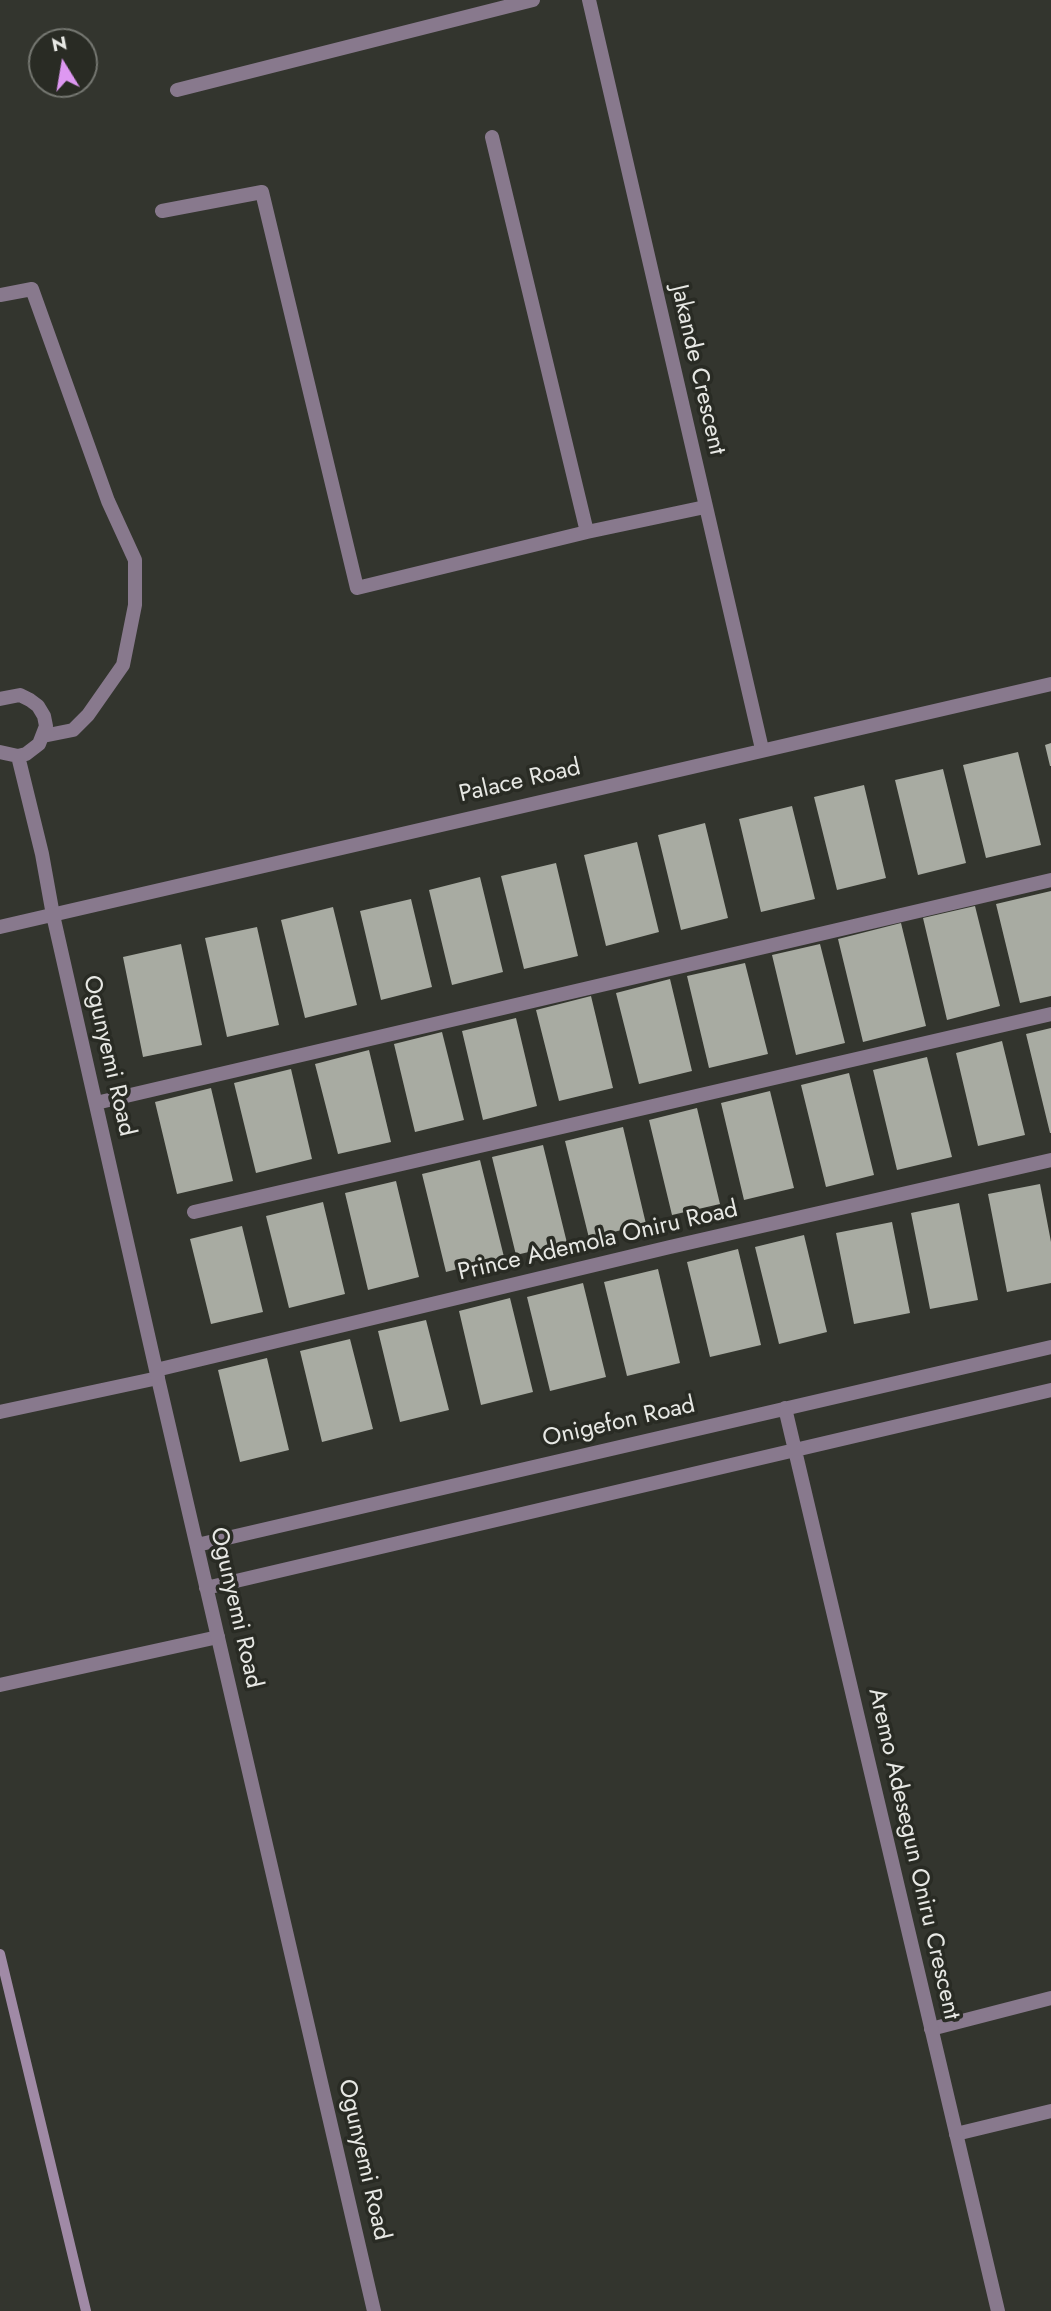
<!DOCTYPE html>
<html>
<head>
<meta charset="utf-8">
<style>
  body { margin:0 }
  #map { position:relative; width:1051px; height:2311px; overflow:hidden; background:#33352e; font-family:Jost,sans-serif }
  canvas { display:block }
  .north { position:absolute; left:28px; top:28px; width:70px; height:70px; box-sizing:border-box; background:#292b24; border:2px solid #757771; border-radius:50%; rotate:349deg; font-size:19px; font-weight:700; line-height:28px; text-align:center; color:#e7e8e4 }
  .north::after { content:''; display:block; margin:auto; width:24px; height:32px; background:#de98f2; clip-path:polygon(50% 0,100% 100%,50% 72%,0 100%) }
</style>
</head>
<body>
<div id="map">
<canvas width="1051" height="2311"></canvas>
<div class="north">N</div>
</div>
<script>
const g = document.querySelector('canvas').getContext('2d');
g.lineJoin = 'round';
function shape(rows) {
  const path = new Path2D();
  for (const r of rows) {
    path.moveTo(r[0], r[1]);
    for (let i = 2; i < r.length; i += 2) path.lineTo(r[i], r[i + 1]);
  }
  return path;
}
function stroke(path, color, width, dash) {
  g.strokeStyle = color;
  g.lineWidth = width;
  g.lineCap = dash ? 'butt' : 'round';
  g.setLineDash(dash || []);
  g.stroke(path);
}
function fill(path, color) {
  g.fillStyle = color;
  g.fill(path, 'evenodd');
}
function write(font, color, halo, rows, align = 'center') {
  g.font = font + ' Jost,sans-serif';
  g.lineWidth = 7;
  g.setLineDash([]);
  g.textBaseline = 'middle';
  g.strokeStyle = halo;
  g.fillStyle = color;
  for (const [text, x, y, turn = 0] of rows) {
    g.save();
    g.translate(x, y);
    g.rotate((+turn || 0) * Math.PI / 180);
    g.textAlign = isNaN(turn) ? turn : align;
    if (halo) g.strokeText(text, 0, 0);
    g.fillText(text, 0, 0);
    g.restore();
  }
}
stroke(shape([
  [0,1954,86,2311]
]), '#a08aa6', 10);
fill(shape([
  [1051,743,1051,766,1050,766,1045,745],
  [1018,752,1041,845,986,858,963,765],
  [943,769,966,863,918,875,895,780],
  [864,785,886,878,837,890,814,797],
  [792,806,815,899,761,912,739,819],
  [705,823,728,918,681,930,658,835],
  [637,842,659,932,606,946,584,855],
  [556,863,578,956,524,969,501,876],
  [480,877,503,972,452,985,429,890],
  [1051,891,1051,996,1020,1003,996,904],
  [411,899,432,987,381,1000,360,911],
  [975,906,1000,1006,947,1020,923,918],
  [333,907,357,1005,305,1018,281,920],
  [901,923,926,1026,863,1042,838,939],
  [257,927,279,1025,227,1037,205,938],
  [181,944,202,1045,143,1057,123,957],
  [820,944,845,1043,796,1055,772,955],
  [745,963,768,1054,709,1068,687,976],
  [670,979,692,1071,639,1084,616,993],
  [591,996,613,1088,559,1101,536,1010],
  [516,1018,537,1106,483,1120,462,1031],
  [1051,1028,1051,1133,1050,1133,1026,1034],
  [442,1032,464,1120,415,1132,394,1044],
  [1002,1041,1025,1135,978,1146,956,1053],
  [369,1050,391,1142,338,1154,315,1064],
  [927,1057,952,1157,897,1170,873,1070],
  [291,1069,312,1159,256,1173,234,1083],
  [849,1073,874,1175,826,1187,801,1085],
  [211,1088,233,1181,177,1194,155,1102],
  [770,1091,794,1188,744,1200,721,1103],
  [697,1108,720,1204,672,1215,649,1120],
  [623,1127,646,1224,589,1238,565,1141],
  [543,1145,567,1243,516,1255,492,1157],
  [480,1160,504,1257,446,1272,422,1174],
  [396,1181,419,1277,368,1290,345,1193],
  [1040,1184,1051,1242,1051,1283,1007,1292,988,1194],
  [323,1202,345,1294,289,1308,266,1216],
  [959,1203,978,1300,930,1309,911,1213],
  [892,1222,910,1313,854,1324,836,1233],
  [242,1226,263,1312,211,1324,190,1239],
  [804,1235,827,1332,779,1344,755,1247],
  [738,1249,761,1345,710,1357,687,1262],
  [658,1269,680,1363,627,1376,604,1282],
  [583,1283,606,1377,550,1391,527,1297],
  [510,1298,533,1392,481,1405,459,1311],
  [426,1320,449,1410,400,1422,378,1331],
  [350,1339,373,1429,322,1442,300,1351],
  [267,1358,289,1450,240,1462,218,1370]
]), '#a8aba2');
stroke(shape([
  [0,295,32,289,108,501,135,560,135,605,123,665,88,715,73,730,43,736],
  [0,699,20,695,30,700,38,706,44,716,46,726,39,744,26,754,18,756,0,752],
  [18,756,42,854,53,915],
  [0,1412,158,1378],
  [0,1685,218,1637],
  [931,2029,1051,1998],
  [956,2134,1051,2111]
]), '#88798d', 14);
stroke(shape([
  [589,0,762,749],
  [177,90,533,0],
  [492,137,587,532],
  [162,211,262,192,357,588,587,532,705,507],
  [53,915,156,1370,374,2311],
  [0,927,1051,684],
  [96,1103,1051,880],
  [194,1212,1051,1014],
  [156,1370,670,1247,1051,1160],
  [785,1408,998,2311],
  [197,1545,1051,1347],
  [206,1588,1051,1390]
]), '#88798d', 14);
write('24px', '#e7e8e4', '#292b24', [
  ["Jakande Crescent",697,370,77],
  ["Palace Road",520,782,-13],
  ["Ogunyemi Road",108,1056,77],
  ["Prince Ademola Oniru Road",598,1242,-13],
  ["Onigefon Road",619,1423,-13],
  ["Ogunyemi Road",235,1608,77],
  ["Aremo Adesegun Oniru Crescent",913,1854,77],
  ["Ogunyemi Road",363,2160,77]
]);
</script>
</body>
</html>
